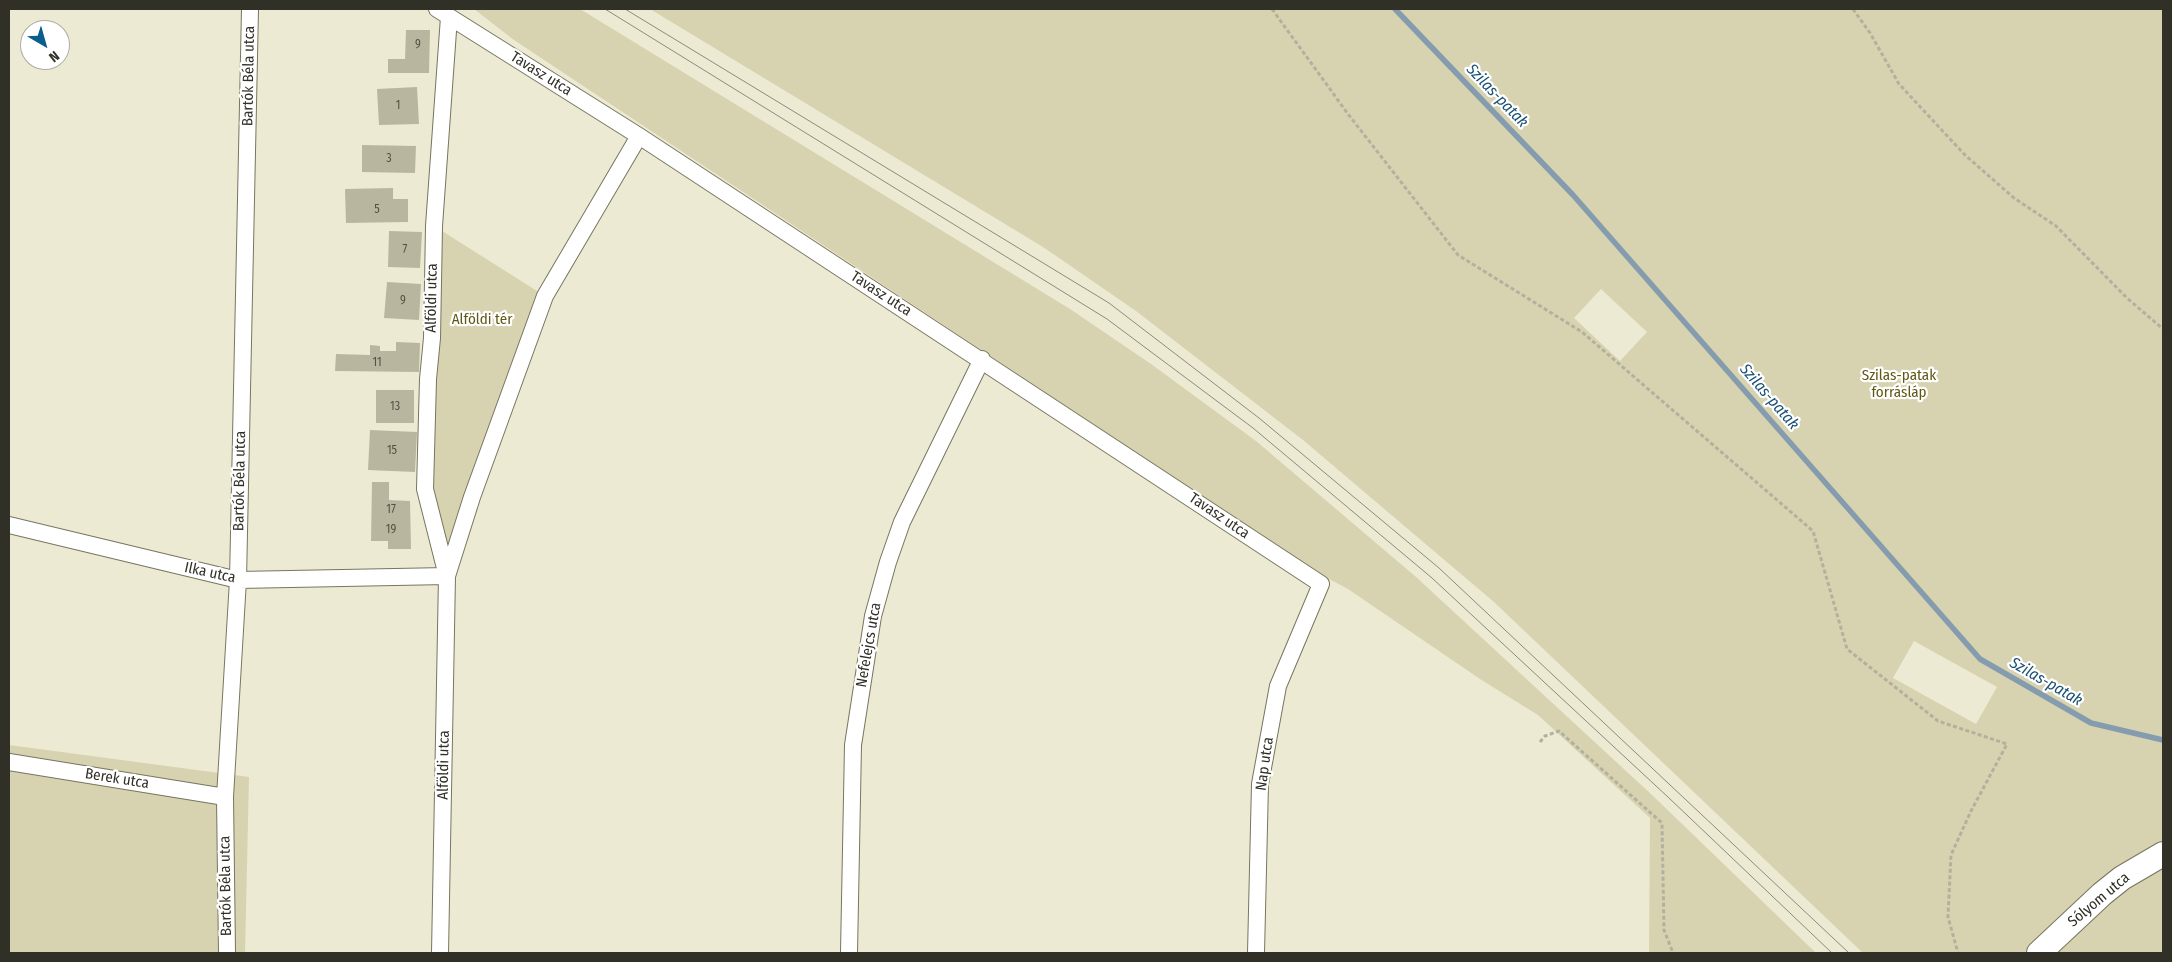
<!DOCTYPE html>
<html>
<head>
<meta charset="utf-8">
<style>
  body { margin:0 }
  #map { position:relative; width:2172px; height:962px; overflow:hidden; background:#edead3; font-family:"Fira Sans Condensed",sans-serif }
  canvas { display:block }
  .frame { position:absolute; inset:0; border:10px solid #313027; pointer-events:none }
  .north { position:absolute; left:20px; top:20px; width:50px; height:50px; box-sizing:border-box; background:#fff; border:1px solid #adaca9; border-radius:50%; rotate:142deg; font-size:14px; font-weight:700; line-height:20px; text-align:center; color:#313027 }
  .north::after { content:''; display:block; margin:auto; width:18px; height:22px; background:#095d8f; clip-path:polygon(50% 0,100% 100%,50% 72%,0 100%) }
</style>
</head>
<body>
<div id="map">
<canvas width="2172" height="962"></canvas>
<div class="frame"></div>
<div class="north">N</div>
</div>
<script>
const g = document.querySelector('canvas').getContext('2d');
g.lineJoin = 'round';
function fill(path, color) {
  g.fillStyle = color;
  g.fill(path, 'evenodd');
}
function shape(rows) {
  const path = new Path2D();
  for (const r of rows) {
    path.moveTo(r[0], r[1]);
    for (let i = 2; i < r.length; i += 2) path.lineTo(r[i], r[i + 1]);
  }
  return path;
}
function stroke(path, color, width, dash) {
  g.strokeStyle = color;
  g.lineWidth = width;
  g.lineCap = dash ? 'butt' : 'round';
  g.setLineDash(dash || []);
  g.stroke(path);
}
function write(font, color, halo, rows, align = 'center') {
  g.font = font + ' "Fira Sans Condensed",sans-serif';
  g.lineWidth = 4.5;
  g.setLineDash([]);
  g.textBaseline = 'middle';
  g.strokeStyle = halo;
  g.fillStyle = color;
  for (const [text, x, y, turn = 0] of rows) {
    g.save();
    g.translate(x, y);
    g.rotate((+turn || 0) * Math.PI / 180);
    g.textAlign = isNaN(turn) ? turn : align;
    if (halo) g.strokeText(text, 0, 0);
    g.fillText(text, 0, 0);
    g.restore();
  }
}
fill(shape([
  [474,9,580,9,1070,309,1151,364,1256,441,1416,577,1652,795,1816,953,1649,953,1650,818,1538,715,1480,679,1348,589,1316,572,514,40],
  [650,9,2163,9,2163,953,1863,953,1494,602,1303,440,1136,311,1043,247],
  [1601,289,1647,332,1620,361,1574,318],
  [1914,641,1997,687,1976,724,1893,678],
  [434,226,545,296,447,576,425,489],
  [9,745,249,777,245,953,9,953]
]), '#d7d2b0');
stroke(shape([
  [1395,9,1573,195,1980,659,2091,723,2163,740]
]), '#849cad', 5.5);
fill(shape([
  [406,30,430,30,429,73,388,73,388,59,405,59],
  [417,87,419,124,379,125,377,89],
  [362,145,416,146,415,173,362,172],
  [393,188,393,199,408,199,408,222,346,223,345,189],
  [389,231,422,232,420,268,388,267],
  [387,282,421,284,419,320,384,318],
  [396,342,420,343,419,372,335,371,336,354,370,355,370,345,380,346,380,351,396,351],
  [376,390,414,390,414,423,376,423],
  [370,430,417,432,415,472,368,470],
  [372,482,389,482,389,500,410,501,411,549,388,549,388,541,371,541]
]), '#b9b69f');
const street = shape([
  [437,9,639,136,1321,584,1278,686,1260,784,1256,953],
  [9,525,238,580,447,576],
  [447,576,472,497,545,296,639,136],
  [9,762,225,797],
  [227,953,225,797,238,580,250,9],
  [440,953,447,576,425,489,428,379,432,338,434,226,449,17],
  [849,953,853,745,873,616,888,562,902,522,982,359]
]);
const secondary = shape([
  [2039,953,2102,894,2122,878,2163,854]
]);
stroke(street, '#787560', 18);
stroke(secondary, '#787560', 26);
stroke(shape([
  [1272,9,1348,114,1458,255,1582,332,1813,531,1847,649,1938,721,2007,744,1971,811,1951,855,1948,917,1958,953],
  [1853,9,1870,33,1899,84,1965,155,2014,198,2056,226,2127,298,2163,329],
  [1540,742,1545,736,1559,731,1662,823,1664,930,1673,953]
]), '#b3b19e', 3, [4, 2.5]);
stroke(street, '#fff', 16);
stroke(secondary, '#fff', 24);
stroke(shape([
  [605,9,1107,319,1253,428,1432,578,1669,798,1832,953],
  [625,9,1109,303,1259,418,1439,568,1849,953]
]), '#8c8a7b', 1);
write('12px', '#535245', null, [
  ["9",418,45],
  ["1",398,106],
  ["3",389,159],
  ["5",377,210],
  ["7",405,250],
  ["9",403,301],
  ["11",377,363],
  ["13",395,407],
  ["15",392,451],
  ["17",391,510],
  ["19",391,530]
]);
write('15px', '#313027', '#fff', [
  ["Tavasz utca",541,74,32],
  ["Bartók Béla utca",249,76,-89],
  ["Tavasz utca",881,294,33],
  ["Alföldi utca",432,298,-89],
  ["Bartók Béla utca",240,481,-89],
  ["Tavasz utca",1219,516,34],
  ["Ilka utca",210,573,12],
  ["Nefelejcs utca",869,645,-80],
  ["Nap utca",1265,764,-82],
  ["Alföldi utca",444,765,-89],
  ["Berek utca",117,779,9],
  ["Bartók Béla utca",226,886,-91],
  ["Sólyom utca",2099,900,-40]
]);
write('15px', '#625814', '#fff', [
  ["Alföldi tér",482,320],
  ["Szilas-patak",1899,376],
  ["forrásláp",1899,393]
]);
write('italic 16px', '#185076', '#fff', [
  ["Szilas-patak",1497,96,46],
  ["Szilas-patak",1769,397,49],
  ["Szilas-patak",2046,682,30]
]);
</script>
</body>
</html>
